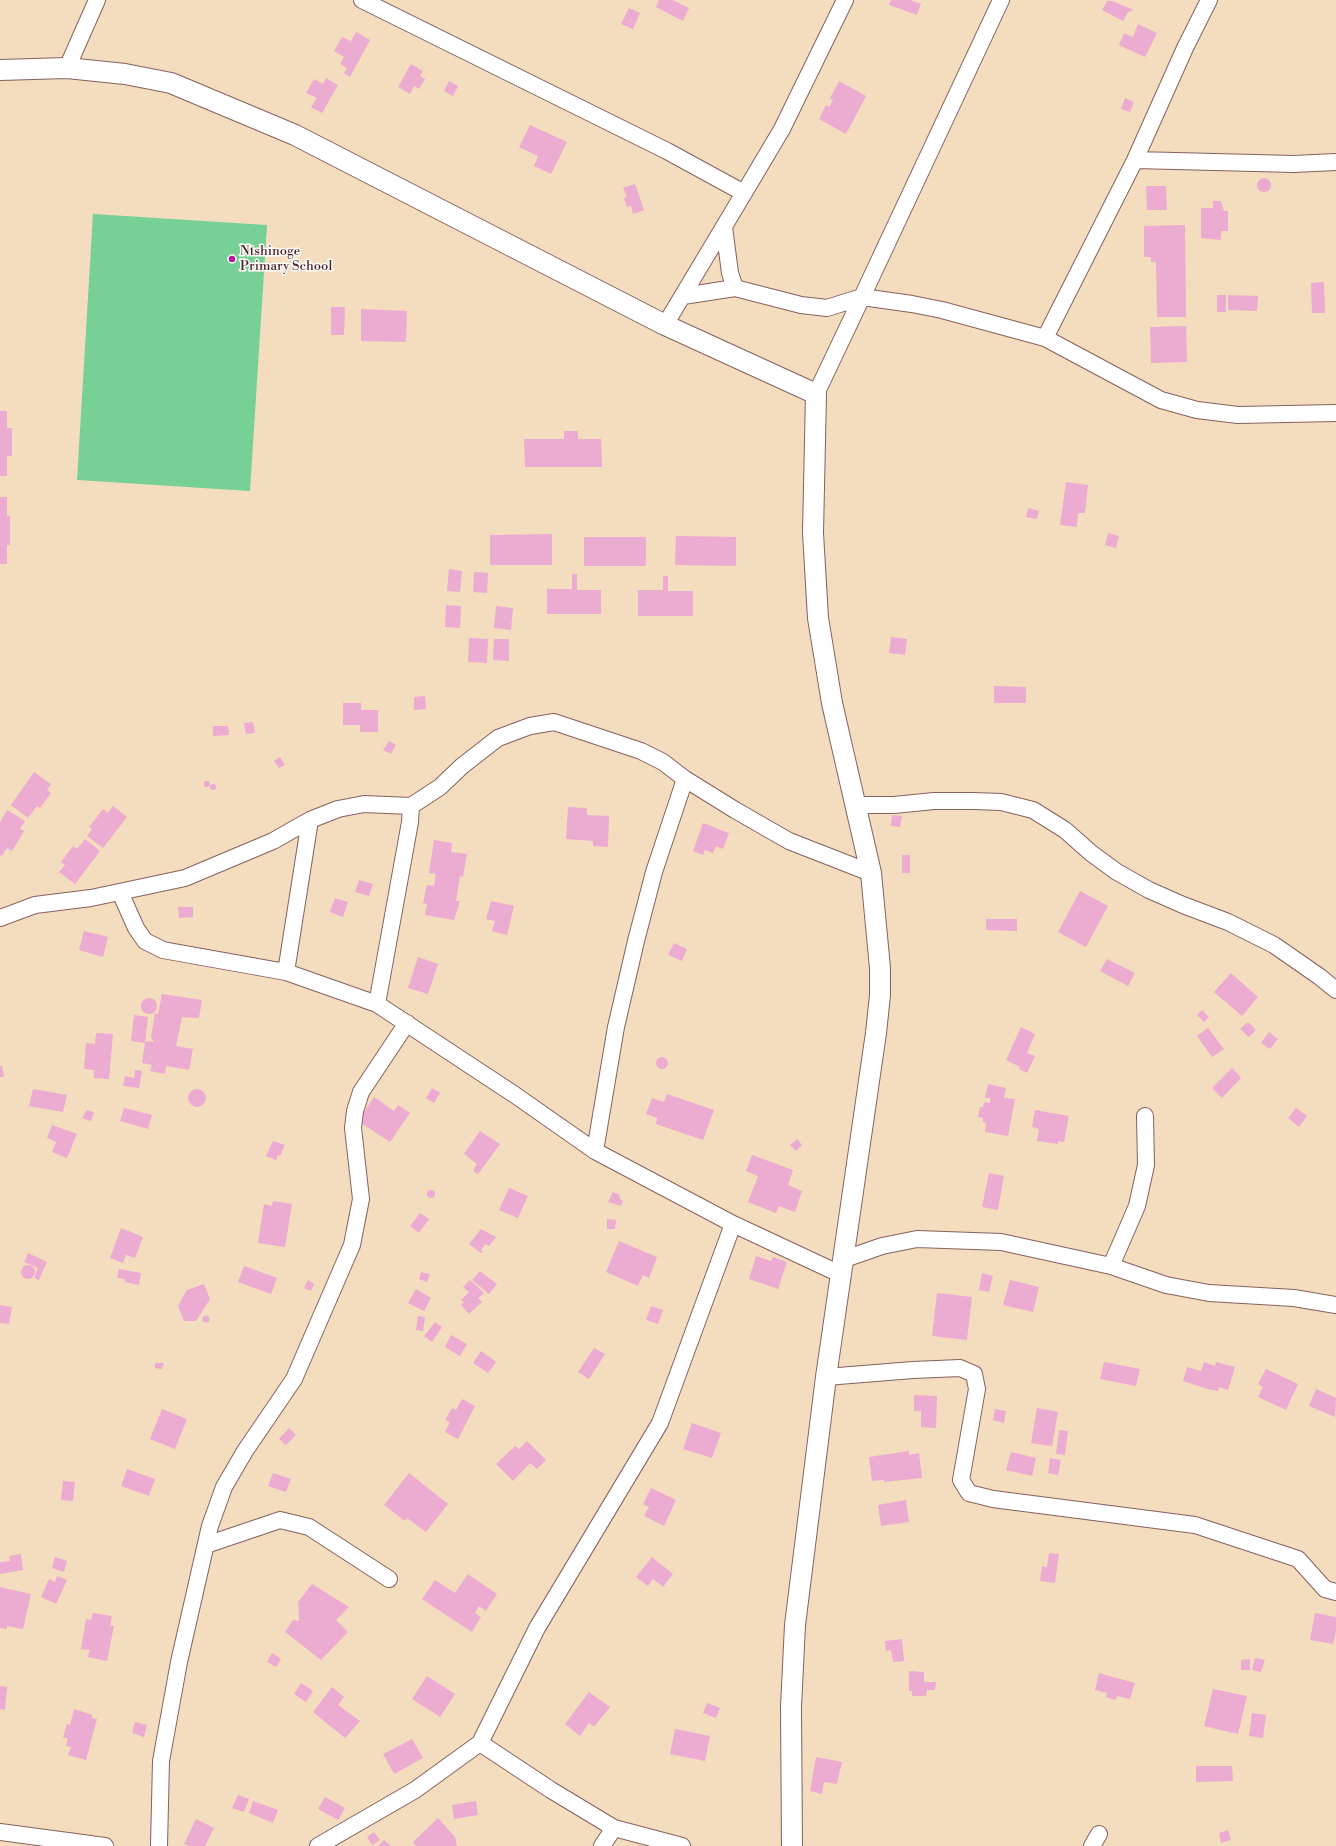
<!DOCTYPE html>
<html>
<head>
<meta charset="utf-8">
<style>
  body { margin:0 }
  canvas { display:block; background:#f4dcbe }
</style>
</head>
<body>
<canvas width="1336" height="1846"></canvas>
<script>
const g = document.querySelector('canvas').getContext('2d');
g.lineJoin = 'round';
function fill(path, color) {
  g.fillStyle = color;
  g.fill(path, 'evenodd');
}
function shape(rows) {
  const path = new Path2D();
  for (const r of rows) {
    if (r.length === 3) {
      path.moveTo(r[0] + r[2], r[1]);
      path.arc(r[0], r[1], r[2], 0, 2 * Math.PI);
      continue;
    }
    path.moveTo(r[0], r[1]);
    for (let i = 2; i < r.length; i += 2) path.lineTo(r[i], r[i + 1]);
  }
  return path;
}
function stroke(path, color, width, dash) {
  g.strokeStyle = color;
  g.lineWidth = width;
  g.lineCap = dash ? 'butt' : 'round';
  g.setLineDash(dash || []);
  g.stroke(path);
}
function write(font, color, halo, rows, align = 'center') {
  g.font = font + ' "Libre Bodoni",serif';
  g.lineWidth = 3;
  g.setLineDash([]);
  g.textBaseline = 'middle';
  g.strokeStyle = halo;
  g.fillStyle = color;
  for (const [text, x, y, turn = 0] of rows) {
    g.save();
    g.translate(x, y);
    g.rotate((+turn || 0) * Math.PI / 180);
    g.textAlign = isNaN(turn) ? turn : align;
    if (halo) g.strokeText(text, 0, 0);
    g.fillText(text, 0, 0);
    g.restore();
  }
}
fill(shape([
  [93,214,267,225,250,491,77,480]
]), '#77d197');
fill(shape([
  [659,0,673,0,689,8,683,21,656,7],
  [891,0,910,0,921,4,917,15,889,5],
  [1107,1,1112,1,1134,10,1128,12,1123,21,1102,10],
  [629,8,640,13,633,29,621,24],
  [1138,24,1157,33,1145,57,1119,45,1124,33,1133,37],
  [356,32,370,40,350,77,344,73,347,68,340,64,344,57,334,51,342,37,351,41],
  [411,64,423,71,420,76,425,79,419,89,414,86,410,94,398,87],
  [326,78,338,85,322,113,311,107,317,98,306,93,314,79,323,84],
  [449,81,458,86,453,96,444,91],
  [839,81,866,96,846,134,819,119,826,105,829,107,833,100,830,98],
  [1125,98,1134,102,1130,112,1121,109],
  [530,125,567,142,551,174,534,166,538,156,519,147],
  [1264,185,7],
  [635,184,644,210,633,214,631,206,627,207,624,198,627,197,623,188],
  [1146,186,1166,186,1167,210,1147,210],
  [1213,201,1221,201,1224,211,1228,211,1228,231,1221,231,1221,240,1201,238,1201,208,1213,208],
  [1185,225,1186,317,1157,317,1156,262,1151,262,1151,257,1144,257,1144,226],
  [1324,282,1325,313,1312,313,1311,283],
  [1217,295,1226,295,1226,312,1217,312],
  [1228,295,1258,296,1257,311,1228,310],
  [331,307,345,307,344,335,331,335],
  [361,309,407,311,406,342,361,341],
  [1186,326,1187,362,1151,363,1150,327],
  [0,411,7,411,7,428,12,428,12,456,7,456,7,476,0,476],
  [564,431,578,431,578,439,601,439,602,467,525,467,524,439,564,439],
  [1066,482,1088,485,1085,513,1078,513,1077,527,1060,525],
  [0,497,7,497,7,516,10,516,10,545,7,545,7,564,0,564],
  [1028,508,1039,511,1037,519,1026,517],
  [1108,533,1119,536,1116,548,1105,545],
  [552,534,552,565,490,565,490,535],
  [676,536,736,537,736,566,675,565],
  [584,537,646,537,646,566,584,566],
  [449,569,462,571,460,592,447,591],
  [474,572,488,573,487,593,473,592],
  [572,574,577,574,577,590,601,590,601,614,547,614,547,589,572,589],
  [663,576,668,576,668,591,693,591,693,616,638,616,638,590,663,590],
  [446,605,461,606,460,628,445,627],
  [496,606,513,608,511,630,494,628],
  [891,637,907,639,905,655,889,653],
  [469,638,488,639,487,663,468,662],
  [494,639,509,639,509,661,493,660],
  [994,686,1026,687,1026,703,994,703],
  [425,696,426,709,414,710,414,697],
  [343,703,361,703,361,710,378,710,378,732,360,732,360,725,343,725],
  [253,722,255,733,246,734,244,723],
  [213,726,228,726,229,735,213,736],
  [389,741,396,745,391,754,383,750],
  [280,757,285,765,279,768,274,761],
  [34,772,51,784,47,790,51,793,40,808,37,806,28,818,11,805],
  [207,784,3],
  [213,787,3],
  [113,806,127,817,103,848,87,836,92,829,89,827,103,809,108,813],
  [568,807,587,808,587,815,609,816,608,847,593,846,593,841,566,839],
  [7,810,25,821,20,829,24,831,12,851,7,848,2,856,0,855,0,822],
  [892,815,902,816,900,827,891,826],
  [703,823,729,833,723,849,716,846,713,853,705,850,703,855,693,851],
  [85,839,100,851,75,884,59,872,65,865,61,862,73,846,77,849],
  [434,840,452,843,451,852,467,854,463,877,460,876,456,901,460,901,454,920,425,915,427,904,423,903,427,885,434,886,436,874,429,873],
  [902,855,910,855,910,873,902,873],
  [359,880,373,884,369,896,355,892],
  [1080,891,1108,906,1086,947,1058,932],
  [335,898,348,902,343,917,330,912],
  [491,901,514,906,507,935,492,931,495,921,486,919],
  [178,907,193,907,193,917,179,918],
  [986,919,1017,919,1017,931,986,930],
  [84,931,108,937,103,957,79,950],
  [674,943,687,949,682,961,668,955],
  [418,957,438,964,428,994,408,988],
  [1107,959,1135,973,1128,986,1100,971],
  [1231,973,1258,997,1242,1016,1214,992],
  [162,994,202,1000,199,1018,182,1017,176,1046,193,1049,189,1070,166,1066,165,1074,150,1071,152,1065,142,1063,145,1043,146,1041,154,1042,151,1037,155,1013,158,1014],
  [149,1006,8],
  [1202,1010,1209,1017,1204,1022,1197,1015],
  [134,1015,148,1017,145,1043,131,1041],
  [1248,1022,1256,1030,1249,1037,1240,1029],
  [1021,1027,1035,1034,1027,1053,1035,1056,1027,1073,1019,1069,1020,1067,1006,1060],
  [1208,1028,1224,1049,1212,1057,1197,1036],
  [1269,1032,1278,1039,1270,1049,1261,1043],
  [96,1033,113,1034,109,1079,94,1078,94,1070,84,1069,86,1043,95,1044],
  [662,1063,6],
  [0,1066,2,1066,4,1077,0,1077],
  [1232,1068,1241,1078,1222,1098,1212,1088],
  [135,1070,142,1071,139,1088,123,1086,125,1076,134,1078],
  [988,1084,1006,1088,1004,1098,1015,1099,1008,1136,985,1132,986,1123,983,1122,983,1118,978,1117,980,1107,983,1107,984,1102,990,1103,990,1098,985,1098],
  [432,1088,440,1093,434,1103,426,1098],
  [33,1089,67,1095,63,1112,29,1106],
  [197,1098,9],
  [667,1094,714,1110,703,1140,656,1124,657,1118,646,1114,652,1098,664,1102],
  [374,1097,394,1111,398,1105,410,1113,390,1142,358,1121],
  [124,1108,152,1115,148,1129,120,1121],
  [1296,1108,1307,1116,1299,1127,1288,1118],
  [87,1110,94,1112,91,1121,82,1118],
  [1035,1110,1069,1116,1064,1142,1058,1141,1058,1144,1037,1141,1039,1129,1032,1127],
  [52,1125,77,1134,67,1158,52,1152,56,1142,47,1138],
  [480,1131,500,1144,478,1174,473,1171,477,1164,464,1154],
  [797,1139,802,1145,796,1151,790,1145],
  [273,1141,285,1145,280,1156,278,1155,276,1160,266,1156],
  [752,1155,793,1170,788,1185,802,1191,795,1212,779,1206,776,1213,748,1202,758,1176,746,1171],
  [989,1173,1004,1176,998,1210,982,1207],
  [509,1188,528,1196,518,1218,499,1210],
  [431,1194,4],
  [613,1192,620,1195,619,1198,623,1201,621,1206,608,1202],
  [273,1201,292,1204,285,1247,258,1243,264,1204,272,1206],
  [420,1213,429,1219,419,1233,410,1226],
  [607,1219,616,1220,615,1229,607,1229],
  [121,1228,143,1237,135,1258,126,1255,123,1263,110,1258],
  [481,1229,496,1237,489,1246,485,1244,481,1250,483,1251,481,1253,469,1244],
  [619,1241,657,1257,649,1278,643,1275,638,1286,606,1272],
  [28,1253,47,1262,39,1280,34,1278,38,1268,24,1262],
  [756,1256,771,1261,773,1257,787,1262,778,1289,749,1279],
  [28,1272,7],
  [244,1266,277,1278,271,1294,238,1282],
  [119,1269,141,1273,139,1285,125,1282,125,1279,117,1278],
  [480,1271,497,1284,489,1294,472,1280],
  [421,1272,430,1274,427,1282,419,1279],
  [982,1273,993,1276,989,1292,979,1290],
  [308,1280,314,1284,311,1291,304,1288],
  [470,1280,484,1293,478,1298,482,1302,469,1314,461,1305,464,1302,461,1300,469,1292,463,1287],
  [1010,1280,1039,1287,1033,1312,1003,1305],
  [204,1284,210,1299,196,1321,184,1321,178,1306,187,1290],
  [416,1289,431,1298,424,1311,408,1303],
  [937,1293,972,1297,967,1340,932,1336],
  [0,1305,12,1307,9,1324,0,1323],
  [651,1306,663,1310,658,1324,646,1320],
  [206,1319,3.5],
  [418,1316,425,1317,423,1331,416,1330],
  [435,1322,442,1327,432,1342,424,1336],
  [451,1335,467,1344,460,1356,445,1347],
  [594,1348,605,1354,589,1379,578,1372],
  [481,1351,496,1362,488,1373,473,1363],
  [1104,1362,1140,1369,1136,1386,1100,1379],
  [1204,1362,1215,1366,1216,1362,1235,1367,1228,1390,1219,1387,1218,1391,1208,1389,1213,1370,1208,1389,1183,1381,1187,1367,1201,1371],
  [155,1363,164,1363,162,1369,155,1368],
  [1266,1369,1298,1384,1286,1410,1258,1397,1263,1387,1258,1384],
  [1316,1389,1336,1398,1335,1417,1309,1406],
  [914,1395,937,1396,936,1428,921,1427,921,1411,914,1411],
  [462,1399,475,1406,458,1439,445,1432,450,1422,445,1420,452,1408,456,1410],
  [1037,1408,1058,1412,1052,1446,1031,1443],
  [162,1409,187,1419,175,1449,150,1439],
  [995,1409,1006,1411,1004,1423,993,1420],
  [692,1423,721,1433,712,1458,683,1449],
  [289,1428,296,1435,286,1445,279,1439],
  [1059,1430,1068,1431,1065,1455,1056,1454],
  [527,1441,546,1460,537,1469,530,1463,513,1481,496,1464,515,1446,519,1449],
  [909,1451,909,1455,919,1453,922,1478,884,1482,884,1480,872,1481,869,1457],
  [1011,1452,1036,1458,1032,1476,1006,1470],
  [1050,1458,1061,1460,1058,1475,1048,1473],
  [127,1469,155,1479,149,1496,121,1486],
  [273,1473,291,1479,286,1492,268,1486],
  [409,1473,448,1504,426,1532,407,1518,405,1521,384,1505],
  [63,1481,75,1482,73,1501,61,1500],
  [651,1488,676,1500,664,1526,644,1516,649,1507,643,1504],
  [906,1500,909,1522,881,1526,878,1505],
  [1049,1553,1059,1554,1055,1583,1040,1581,1042,1566,1047,1567],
  [21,1554,23,1570,0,1574,0,1562,10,1561,9,1556],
  [55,1557,67,1561,64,1572,52,1568],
  [652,1557,673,1574,663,1587,653,1579,648,1586,636,1577],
  [468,1574,497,1594,486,1611,479,1606,475,1613,481,1617,472,1632,422,1599,435,1580,455,1593],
  [57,1576,67,1580,56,1604,41,1597,49,1579,55,1582],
  [312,1584,349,1607,336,1620,348,1632,321,1660,285,1632,293,1620,299,1621,298,1602],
  [0,1587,31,1594,23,1629,7,1626,7,1629,0,1628],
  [93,1613,112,1616,110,1626,114,1626,107,1661,88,1657,90,1650,81,1649,86,1619,91,1620],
  [1315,1613,1336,1617,1336,1632,1333,1644,1310,1640],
  [902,1639,904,1661,893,1662,891,1650,886,1651,885,1641],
  [272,1653,281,1659,276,1667,267,1662],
  [1255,1658,1265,1660,1261,1672,1252,1670],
  [1250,1659,1250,1670,1241,1670,1241,1660],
  [909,1671,924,1672,924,1682,936,1682,935,1690,927,1690,926,1696,912,1696,912,1691,909,1691],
  [1099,1673,1135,1683,1130,1699,1117,1696,1116,1700,1106,1697,1107,1693,1095,1690],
  [427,1676,455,1694,440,1717,412,1699],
  [301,1683,313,1691,306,1702,294,1694],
  [0,1686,7,1687,5,1710,0,1709],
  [332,1687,344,1697,338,1705,360,1721,345,1738,313,1712],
  [1213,1689,1247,1696,1238,1734,1204,1726],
  [589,1692,610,1707,594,1727,589,1723,580,1736,565,1724],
  [707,1703,720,1708,716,1718,703,1713],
  [74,1709,92,1715,92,1718,97,1719,86,1760,68,1755,71,1747,66,1746,68,1739,63,1737,67,1724,70,1725],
  [1252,1713,1266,1715,1263,1738,1249,1736],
  [135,1722,147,1725,144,1737,132,1733],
  [675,1729,710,1736,705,1761,670,1754],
  [412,1739,423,1758,394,1774,383,1754],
  [816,1757,842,1762,837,1784,824,1782,822,1794,810,1791],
  [1196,1766,1232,1766,1233,1781,1196,1782],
  [238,1795,249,1799,244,1812,232,1808],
  [325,1797,345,1808,338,1820,318,1809],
  [253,1801,278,1810,273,1823,249,1813],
  [476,1801,478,1815,454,1819,452,1805],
  [438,1818,455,1837,457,1846,416,1846,413,1842],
  [196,1819,214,1828,205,1846,189,1846,184,1844],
  [1228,1830,1231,1840,1221,1843,1219,1833],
  [374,1832,380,1840,372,1845,367,1837],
  [384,1840,391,1846,378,1846]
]), '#ecabd1');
const minor = shape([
  [362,0,667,151,744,193,665,325],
  [67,68,97,0],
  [1135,160,1185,48,1209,0],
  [744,193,782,129,845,0],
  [724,227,730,273,735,288],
  [683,296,735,288,801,305,827,308,862,297,1001,0],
  [1045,338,1135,160,1294,164,1336,162],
  [816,394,862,297,912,304,942,310,1045,338,1161,400,1197,410,1238,415,1336,413],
  [855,805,894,805,934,801,973,801,1001,802,1033,810,1065,830,1091,853,1117,872,1149,890,1183,905,1228,922,1274,945,1320,977,1336,990],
  [120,892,136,928,145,941,163,950,286,972,377,1004,515,1095,595,1151,733,1224],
  [0,918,35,905,91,898,185,878,273,841,310,820,338,809,364,804,411,806],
  [286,972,310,820],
  [377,1004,410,822,411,806,440,787,462,766,498,738,530,726,554,722,641,751,663,762,685,779,735,810,789,841,871,873],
  [595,1151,616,1027,636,941,654,872,685,779],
  [842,1260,882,1246,917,1239,1001,1242,1111,1266,1166,1285,1209,1293,1294,1298,1336,1305],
  [1111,1266,1137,1206,1146,1165,1145,1116],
  [826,1377,913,1370,960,1368,974,1374,977,1389,961,1480,969,1493,993,1499,1195,1525,1298,1559,1325,1589,1336,1592],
  [206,1545,280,1520,309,1527,389,1579],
  [480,1743,551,1790,614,1828,682,1846],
  [0,1832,105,1846],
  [159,1846,161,1761,179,1662,210,1526,224,1487,245,1451,294,1379,352,1245,361,1199,353,1128,355,1111,361,1092,407,1023],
  [318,1846,415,1790,480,1743,537,1628,660,1423,733,1224,840,1274],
  [602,1846,614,1828],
  [1092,1846,1099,1834]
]);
const tertiary = shape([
  [0,70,67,68,125,74,171,83,295,135,665,325,816,394,813,533,818,618,832,703,871,873,880,968,880,995,876,1033,826,1377,795,1625,791,1707,792,1846]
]);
stroke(minor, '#86615e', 18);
stroke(tertiary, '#86615e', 22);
stroke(minor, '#fff', 16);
stroke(tertiary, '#fff', 20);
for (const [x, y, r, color] of [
  [232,259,4,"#b5179e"]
]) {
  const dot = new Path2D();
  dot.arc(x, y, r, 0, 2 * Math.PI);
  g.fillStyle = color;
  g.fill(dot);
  stroke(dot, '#fdfcf7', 1.5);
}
write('13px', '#4a1f2b', '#fdfcf7', [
  ["Ntshinoge",240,252],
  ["Primary School",240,267]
], 'left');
</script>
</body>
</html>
